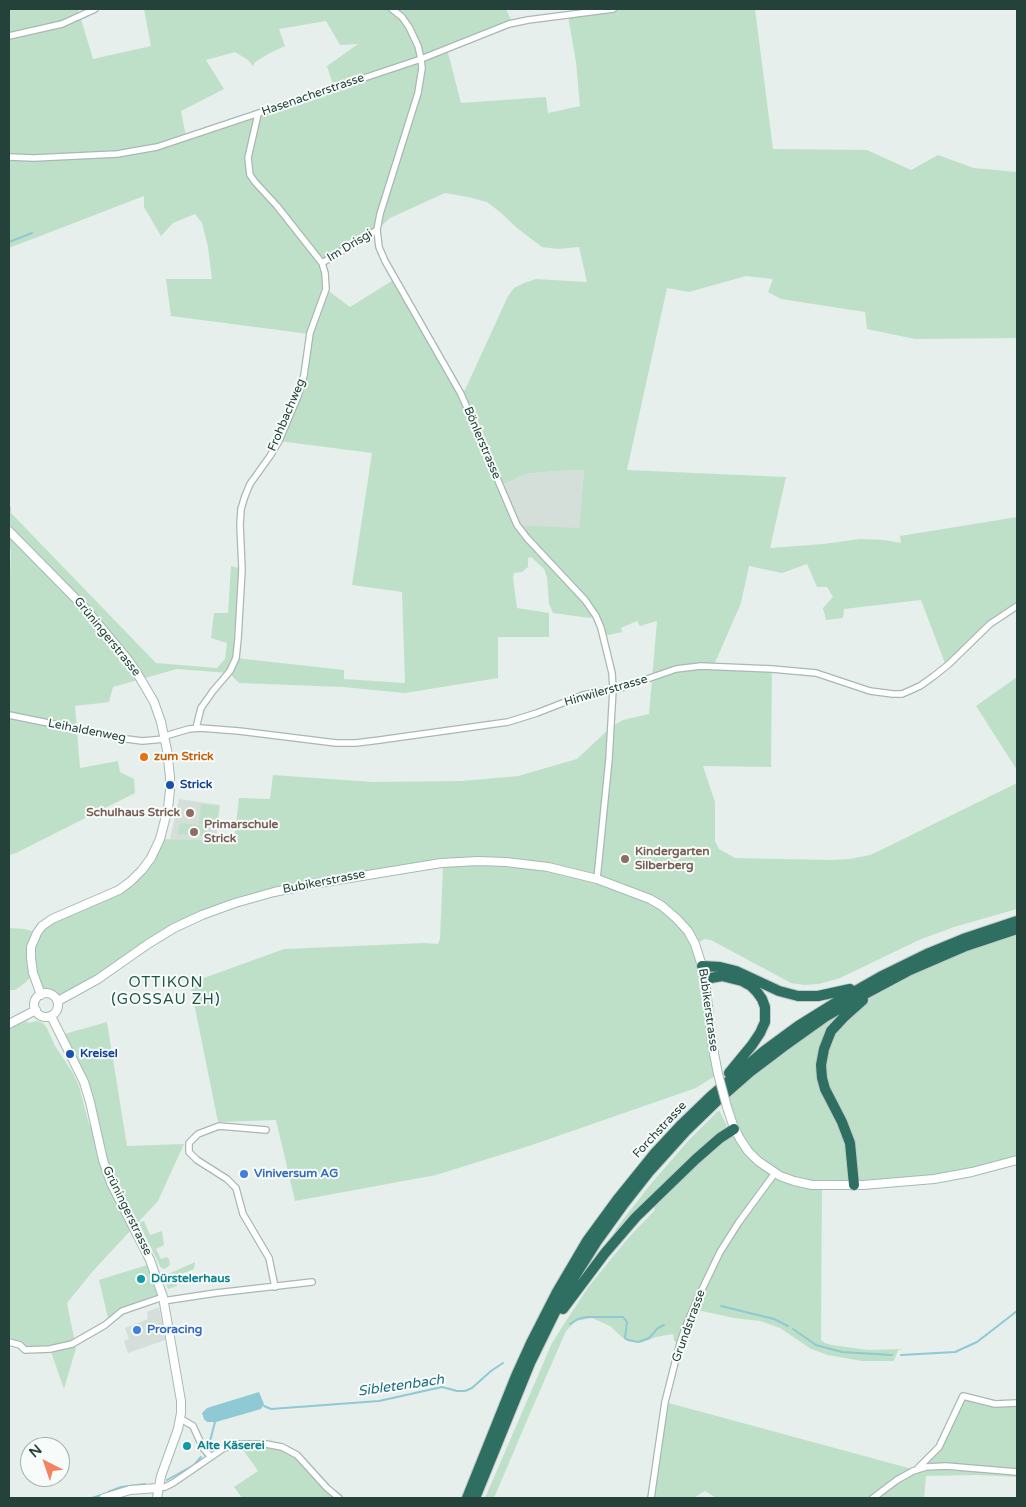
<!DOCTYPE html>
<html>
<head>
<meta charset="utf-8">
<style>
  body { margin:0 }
  #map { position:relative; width:1026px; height:1507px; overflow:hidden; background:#e6efeb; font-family:"Varela Round",sans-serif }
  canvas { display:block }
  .frame { position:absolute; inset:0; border:10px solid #24423a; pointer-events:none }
  .north { position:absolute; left:20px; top:1437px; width:50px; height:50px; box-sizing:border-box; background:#f7fbf9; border:1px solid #a3b1ad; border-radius:50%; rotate:319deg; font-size:14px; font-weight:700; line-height:20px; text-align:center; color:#24423a }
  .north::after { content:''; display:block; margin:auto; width:18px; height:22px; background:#f4845f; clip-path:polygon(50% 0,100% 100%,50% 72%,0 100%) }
</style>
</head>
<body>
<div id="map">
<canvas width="1026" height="1507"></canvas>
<div class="frame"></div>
<div class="north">N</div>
</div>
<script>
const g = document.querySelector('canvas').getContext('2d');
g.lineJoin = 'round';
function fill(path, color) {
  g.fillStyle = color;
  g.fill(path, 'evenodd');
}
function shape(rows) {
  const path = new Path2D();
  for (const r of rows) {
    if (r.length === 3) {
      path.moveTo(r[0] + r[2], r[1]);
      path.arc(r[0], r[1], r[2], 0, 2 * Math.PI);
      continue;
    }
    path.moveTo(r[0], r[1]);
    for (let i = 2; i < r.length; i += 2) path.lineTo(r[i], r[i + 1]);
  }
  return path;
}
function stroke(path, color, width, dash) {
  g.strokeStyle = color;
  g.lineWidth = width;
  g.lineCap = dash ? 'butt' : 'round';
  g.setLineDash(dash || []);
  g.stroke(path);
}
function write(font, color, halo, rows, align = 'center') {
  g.font = font + ' "Varela Round",sans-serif';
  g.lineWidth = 4;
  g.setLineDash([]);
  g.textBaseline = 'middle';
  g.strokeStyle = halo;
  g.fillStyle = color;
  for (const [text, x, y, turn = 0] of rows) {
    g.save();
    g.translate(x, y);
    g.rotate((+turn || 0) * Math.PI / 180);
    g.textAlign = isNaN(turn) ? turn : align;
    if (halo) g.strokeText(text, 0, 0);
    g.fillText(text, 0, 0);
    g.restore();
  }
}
fill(shape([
  [584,470,579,529,517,525,500,486,526,474,554,471],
  [179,799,220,805,216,841,204,841,169,843],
  [159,1307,165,1340,128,1353,124,1341,129,1339,125,1328,148,1319,147,1312]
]), '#d4dfda');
fill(shape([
  [9,9,78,9,93,59,151,46,144,9,506,9,511,20,495,26,447,49,461,103,546,97,548,113,580,106,576,62,568,16,605,9,755,9,773,149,867,150,911,170,938,155,974,168,1017,172,1017,338,915,339,867,329,865,312,781,299,768,292,773,279,746,276,689,292,667,288,627,470,786,477,770,548,823,544,860,539,884,540,901,543,900,536,1017,517,1017,606,1004,614,946,666,921,600,844,609,843,618,826,620,823,608,833,597,827,587,817,587,807,564,782,573,749,566,741,603,714,665,772,669,771,767,703,766,715,802,715,841,719,849,735,858,831,860,850,859,870,855,885,848,1017,783,1017,909,954,927,919,940,840,978,819,984,804,985,791,983,711,940,705,939,695,944,718,1074,696,1088,529,1146,436,1175,295,1201,276,1120,218,1122,190,983,284,949,425,943,438,944,440,939,443,867,441,863,313,884,202,915,98,979,56,998,48,994,41,995,33,974,25,983,15,990,9,990,9,928,25,929,37,933,42,926,125,886,160,839,234,841,239,798,270,799,273,775,373,782,462,781,518,776,577,759,611,727,623,720,649,714,657,621,640,626,637,621,621,628,622,632,604,636,596,616,589,618,553,613,549,604,547,577,544,569,531,557,528,558,528,567,522,572,514,573,513,578,517,608,549,613,549,637,498,637,498,678,405,693,343,687,239,683,229,673,177,669,113,687,109,702,75,706,80,768,118,761,120,772,134,779,135,793,16,853,9,855,9,603,11,550,9,548,9,506,11,507,11,513,156,663,217,668,225,659,227,643,211,638,214,613,228,613,231,566,242,569,236,658,344,670,344,679,405,683,402,592,352,585,372,453,279,441,298,396,309,334,171,316,166,279,212,279,208,247,202,223,195,214,173,223,161,236,144,207,144,196,9,248],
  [326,21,340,45,358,44,327,66,334,88,186,137,181,111,224,89,206,60,235,52,248,60,253,66,255,62,270,53,285,46,279,29],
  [445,193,468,197,487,202,500,212,517,228,542,247,558,249,579,247,587,282,536,279,524,283,514,288,508,296,465,390,461,394,395,279,350,307,326,289,322,263,377,230,390,218],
  [584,470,579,528,517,525,500,486,526,474,554,471],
  [1017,677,1017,770,976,706],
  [201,804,219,806,216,826,199,824],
  [180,823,206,826,204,836,178,834],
  [1017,929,1017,1160,972,1172,822,1186,821,1340,825,1343,832,1345,868,1350,904,1349,898,1350,894,1361,862,1361,828,1355,811,1349,780,1328,760,1321,734,1318,693,1309,680,1343,674,1341,673,1334,656,1337,641,1343,625,1340,610,1326,592,1318,576,1321,566,1331,528,1418,494,1498,485,1498,552,1343,564,1324,589,1286,629,1237,655,1210,653,1199,734,1129,723,1095,863,995],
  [27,1021,28,1023,37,1021,43,1023,47,1028,55,1046,73,1073,79,1086,89,1124,97,1137,90,1102,61,1035,107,1022,127,1146,184,1144,158,1201,92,1272,67,1303,76,1348,64,1389,50,1349,25,1350,9,1342,9,1028],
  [719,1110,727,1126,686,1161,652,1194,607,1245,618,1226,650,1185,688,1141],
  [144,1221,150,1235,162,1231,164,1245,156,1249,161,1259,167,1257,169,1259,170,1265,165,1269,161,1268,139,1223],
  [195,1262,194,1269,176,1276,177,1286,168,1289,164,1276],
  [147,1265,157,1295,118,1309,108,1318,99,1280],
  [963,1396,986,1402,1017,1403,1017,1477,977,1475,926,1476,924,1498,716,1498,705,1491,694,1498,651,1498,665,1402,916,1470,939,1447],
  [239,1444,257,1444,290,1450,337,1498,242,1498,234,1487,258,1471]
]), '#bfe0c8');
fill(shape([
  [259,1392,264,1404,261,1409,216,1422,207,1422,204,1419,202,1413,207,1408]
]), '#8ec9d4');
stroke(shape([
  [9,242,32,233],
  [721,1306,774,1319,788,1326],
  [570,1324,578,1319,586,1317,623,1317,627,1322,625,1338,628,1340,638,1342,649,1338,658,1328,664,1325],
  [793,1329,816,1345,842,1352,892,1355],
  [901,1355,955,1352,977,1342,1017,1311],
  [264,1406,271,1409,379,1401,442,1387,457,1391,465,1391,472,1388,491,1371,503,1363],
  [209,1445,215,1422],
  [167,1480,194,1465,201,1457],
  [108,1492,121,1487,145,1484],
  [92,1498,101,1495]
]), '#8ec9d4', 2);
const street = shape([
  [392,9,402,17,409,27,418,46,421,59,422,68,418,93,380,214,377,230,379,247,385,261,461,394,517,525,527,538,585,600,596,616,601,628,612,673,613,689,609,759,597,879],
  [9,36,62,24,95,9],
  [9,157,34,158,117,154,157,147,421,59,509,24,528,20,613,9],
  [322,263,377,230],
  [9,715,127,739,142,741,165,739],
  [196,728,201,708,213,691,230,671,236,658,238,639,242,569,240,525,241,509,245,496,250,484,270,456,279,441,298,396,304,375,310,333,326,289,325,273,322,263,277,206,255,182,250,175,248,158,258,114],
  [165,736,189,729,200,728,239,731,336,743,356,743,380,740,508,722,537,713,583,695,621,688,676,669,701,666,772,669,816,673,870,691,893,694,902,694,920,686,934,676,949,664,990,624,1017,606],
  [266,1130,219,1126,198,1134,189,1143,189,1152,197,1160,227,1179,236,1188,243,1214,269,1258,275,1287],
  [163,1301,216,1293,312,1282],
  [9,1342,20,1345,25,1350,50,1349,72,1344,105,1325,122,1311,163,1297],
  [181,1419,193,1426,203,1448,211,1457],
  [918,1468,939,1447,963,1396,995,1404,1017,1403],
  [158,1488,165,1487,173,1483,224,1448,239,1444,266,1444,282,1447,297,1455,327,1488,339,1498],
  [651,1498,665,1402,680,1343,686,1326,696,1302,720,1252,739,1222,775,1173],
  [873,1498,897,1480,913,1471,926,1467,946,1466,1017,1472]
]);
const secondary = shape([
  [9,531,85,608,129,661,140,678,154,702,161,722,167,750,170,777,170,790,168,808,160,839,151,858,142,870,131,881,119,890,52,919,42,926,37,933,31,947,31,958,33,973,41,995],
  [46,1005,12],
  [58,1001,98,979,148,944,174,928,202,915,235,903,274,892,313,884,441,863,478,861,506,862,548,867,597,879,650,899,662,906,677,919,688,931,695,944,702,966,706,989,712,1043,718,1074],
  [51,1016,84,1082,90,1102,103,1160,111,1183,150,1260,163,1297,181,1401,181,1413,178,1429,161,1476,157,1498],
  [9,1024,36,1010],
  [727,1107,733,1125,740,1139,748,1151,758,1161,780,1176,794,1181,812,1185,863,1185,934,1179,972,1172,1017,1160],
  [104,1498,130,1490,158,1488]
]);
const highway = shape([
  [702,966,720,967,736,971,779,991,798,996,818,996,850,989],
  [705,979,722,976,742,981,751,986,757,992,762,999,765,1007,765,1022,760,1033,752,1045,729,1073],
  [854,1185,850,1143,842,1122,825,1089,822,1078,821,1065,824,1049,831,1031,844,1017,863,1000],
  [563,1309,605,1253,636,1217,696,1159,720,1138,734,1129],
  [467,1498,516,1376,531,1343,557,1292,587,1241,617,1200,655,1153,682,1124,711,1096,764,1051,798,1026,843,998,880,977,929,953,963,939,1017,921],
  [475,1498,530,1363,555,1312,573,1279,597,1241,623,1205,649,1172,686,1131,718,1100,750,1072,783,1047,825,1017,863,995,908,971,966,946,1017,929]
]);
stroke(street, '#a8b8b2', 8);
stroke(secondary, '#a4bbb3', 10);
stroke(highway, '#c2cac8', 12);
stroke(street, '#fff', 5.5);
stroke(secondary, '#fff', 8);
stroke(highway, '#2f6f62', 10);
const secondaryBridge = shape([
  [718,1074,727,1107]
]);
stroke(secondaryBridge, '#a4bbb3', 10, []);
stroke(secondaryBridge, '#fff', 8);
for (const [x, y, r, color] of [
  [144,757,5,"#e8710a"],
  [170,785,5,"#1a4fb4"],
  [190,813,5,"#8d6e63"],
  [194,832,5,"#8d6e63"],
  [625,859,5,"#8d6e63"],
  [70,1054,5,"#1a4fb4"],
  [244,1174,5,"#3f7fe0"],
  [141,1279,5,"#0f9aa8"],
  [137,1330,5,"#3f7fe0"],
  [187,1446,5,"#0f9aa8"]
]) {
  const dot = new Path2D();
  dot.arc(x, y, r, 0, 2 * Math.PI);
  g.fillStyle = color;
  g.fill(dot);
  stroke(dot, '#f7fbf9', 2);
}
write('12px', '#24423a', '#f7fbf9', [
  ["Hasenacherstrasse",313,95,-19],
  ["Im Drisgi",350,246,-31],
  ["Frohbachweg",287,415,-67],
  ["Bönlerstrasse",482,443,67],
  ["Grüningerstrasse",107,637,51],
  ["Hinwilerstrasse",606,691,-16],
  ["Leihaldenweg",87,731,11],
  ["Bubikerstrasse",324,882,-11],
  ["Bubikerstrasse",708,1010,82],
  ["Forchstrasse",660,1130,-47],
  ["Grüningerstrasse",127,1211,64],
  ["Grundstrasse",689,1326,-70]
]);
write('bold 12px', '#c56008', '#f7fbf9', [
  ["zum Strick",154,757]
], 'left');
write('bold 12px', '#164399', '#f7fbf9', [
  ["Strick",180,785],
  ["Kreisel",80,1054]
], 'left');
write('bold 12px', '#785e54', '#f7fbf9', [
  ["Schulhaus Strick",180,813,"right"],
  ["Primarschule",204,825],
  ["Strick",204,839],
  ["Kindergarten",635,852],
  ["Silberberg",635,866]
], 'left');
write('bold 12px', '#366cbe', '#f7fbf9', [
  ["Viniversum AG",254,1174],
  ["Proracing",147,1330]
], 'left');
write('bold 12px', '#0d838f', '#f7fbf9', [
  ["Dürstelerhaus",151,1279],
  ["Alte Käserei",197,1446]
], 'left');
write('italic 14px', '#1c6f80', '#f7fbf9', [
  ["Sibletenbach",401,1386,-8]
]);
g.letterSpacing = '1px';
write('15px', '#1f5548', '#f7fbf9', [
  ["OTTIKON",166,983],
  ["(GOSSAU ZH)",166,1000]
]);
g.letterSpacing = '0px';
</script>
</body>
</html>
